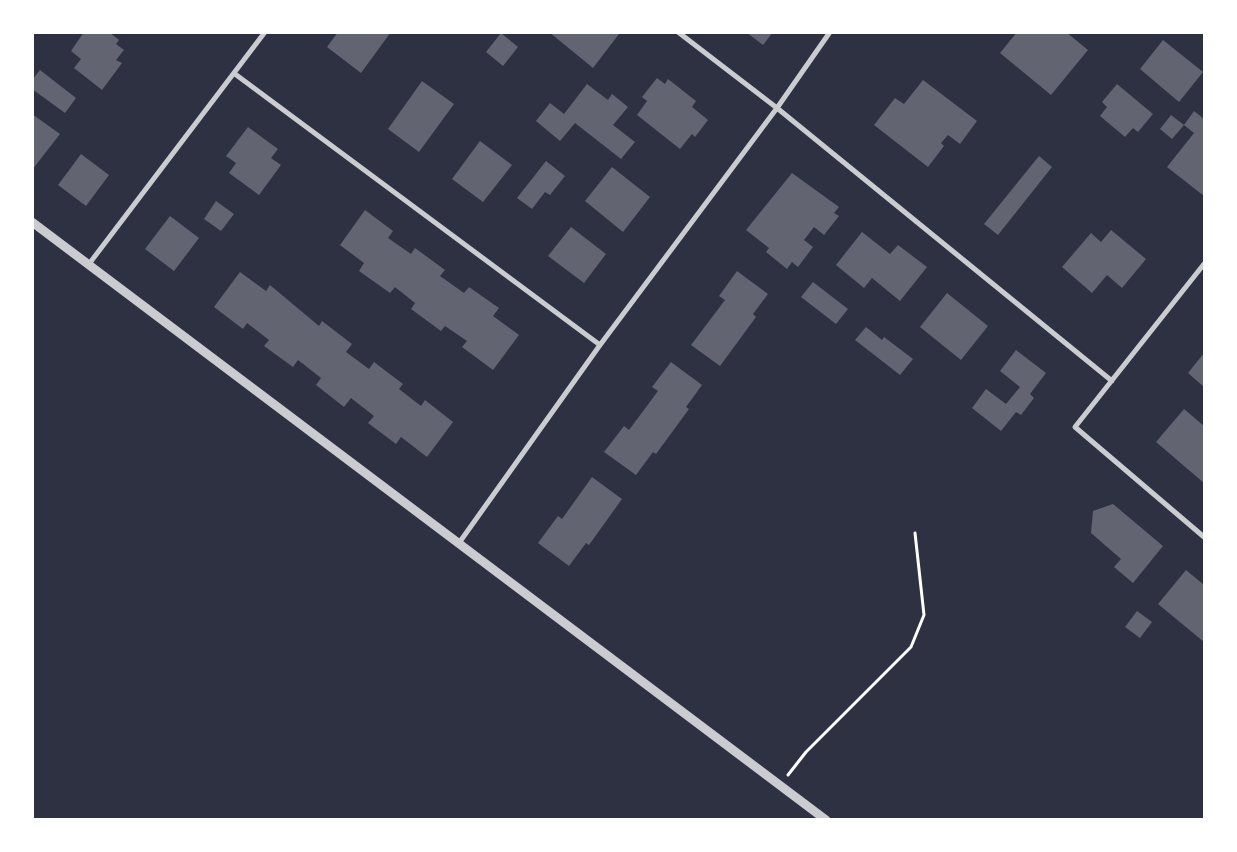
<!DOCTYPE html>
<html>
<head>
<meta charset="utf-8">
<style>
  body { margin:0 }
  #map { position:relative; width:1237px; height:852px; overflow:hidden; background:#2d3142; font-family:"Open Sans",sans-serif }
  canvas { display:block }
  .frame { position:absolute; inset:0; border:34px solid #fff; pointer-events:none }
</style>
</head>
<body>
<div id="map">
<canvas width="1237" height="852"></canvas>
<div class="frame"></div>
</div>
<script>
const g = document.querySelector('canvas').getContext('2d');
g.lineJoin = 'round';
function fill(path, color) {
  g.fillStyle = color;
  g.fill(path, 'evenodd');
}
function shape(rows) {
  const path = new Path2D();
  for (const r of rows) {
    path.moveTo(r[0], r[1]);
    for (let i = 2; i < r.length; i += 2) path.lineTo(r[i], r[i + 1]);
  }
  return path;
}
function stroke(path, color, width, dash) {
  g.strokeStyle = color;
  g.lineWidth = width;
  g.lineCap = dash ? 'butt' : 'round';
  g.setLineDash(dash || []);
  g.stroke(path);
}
fill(shape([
  [84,32,109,32,119,40,116,44,124,50,116,60,122,63,102,90,74,68,81,59,71,51],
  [338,32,391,32,361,73,327,47],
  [549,32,618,32,619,34,593,68],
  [746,32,773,32,763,45],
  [1017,32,1066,32,1088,50,1051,95,1000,53],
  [501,33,518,47,503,66,486,52],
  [1163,40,1203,72,1179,102,1140,69],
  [40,70,76,98,65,113,32,89,32,80],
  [657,78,665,84,668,79,696,101,692,107,708,120,695,137,692,134,680,149,637,115,647,101,642,97],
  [923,80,977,121,960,144,948,135,941,143,944,146,928,167,874,125,895,98,904,104],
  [422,81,454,104,419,152,388,129],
  [587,84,608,100,612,94,628,107,613,125,635,142,621,159,575,123,560,141,536,121,550,103,564,114],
  [1117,84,1153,114,1138,132,1133,128,1125,137,1100,116,1107,107,1102,102],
  [1194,111,1204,119,1204,196,1167,167,1194,133,1184,125,1172,139,1160,129,1171,115,1184,125],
  [32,114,60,134,32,170],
  [248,127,278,149,271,158,281,165,259,195,229,173,236,163,226,156],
  [480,141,512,165,483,202,452,179],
  [81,154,109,175,86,206,58,185],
  [1039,156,1052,167,998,235,984,224],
  [546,161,565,176,550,195,545,192,532,209,517,198],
  [612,167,650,197,623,232,585,201],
  [792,173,839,207,834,213,839,216,824,235,814,227,804,240,813,247,798,267,792,262,787,269,766,252,769,248,746,230],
  [216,201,234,214,221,231,204,219],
  [365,210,393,231,388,238,411,254,415,248,445,270,440,276,464,293,469,287,499,308,493,316,519,335,493,370,462,347,467,341,445,326,441,331,411,309,415,303,395,287,390,293,359,271,364,263,340,245],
  [170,216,199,238,174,271,145,249],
  [571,227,606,254,584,283,548,256],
  [1111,230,1146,259,1122,288,1107,275,1092,293,1062,267,1091,233,1101,242],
  [862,232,890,254,898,245,927,267,900,301,872,278,864,288,836,265],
  [737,271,768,294,753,314,756,317,720,366,691,345,725,300,719,296],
  [240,272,266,291,270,285,319,326,322,321,352,344,346,352,369,369,374,362,403,384,399,389,421,406,425,400,453,422,427,457,401,437,396,444,368,423,374,416,351,398,344,407,316,385,321,378,298,360,293,367,264,346,269,340,247,323,243,329,214,307],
  [813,282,848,309,836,324,801,297],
  [947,293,988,326,961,360,920,327],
  [866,327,882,340,884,337,913,359,900,375,855,340],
  [1016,350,1046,373,1030,394,1034,398,1021,415,1016,412,1001,431,972,408,986,389,1006,404,1020,387,1000,371],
  [1204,353,1204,387,1188,373],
  [671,362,702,385,686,407,689,409,656,454,653,452,636,475,604,452,624,426,629,430,658,391,652,387],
  [1184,409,1204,426,1204,483,1156,442],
  [592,477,622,499,589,545,586,543,569,566,538,543,558,516,562,519],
  [1113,504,1163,546,1133,583,1114,567,1121,559,1091,533,1093,511],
  [1186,570,1204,585,1204,642,1158,604],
  [1137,611,1152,622,1140,638,1125,627]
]), '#626471');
stroke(shape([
  [788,775,806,752,911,647,924,615,915,533]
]), '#fff', 3);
stroke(shape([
  [678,32,777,108,1112,381],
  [235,74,600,345],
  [89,264,265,32],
  [1204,264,1075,427,1204,537],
  [459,543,600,345,777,108,830,32]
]), '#caccd0', 5);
stroke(shape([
  [32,222,826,820]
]), '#caccd0', 9);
</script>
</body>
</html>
